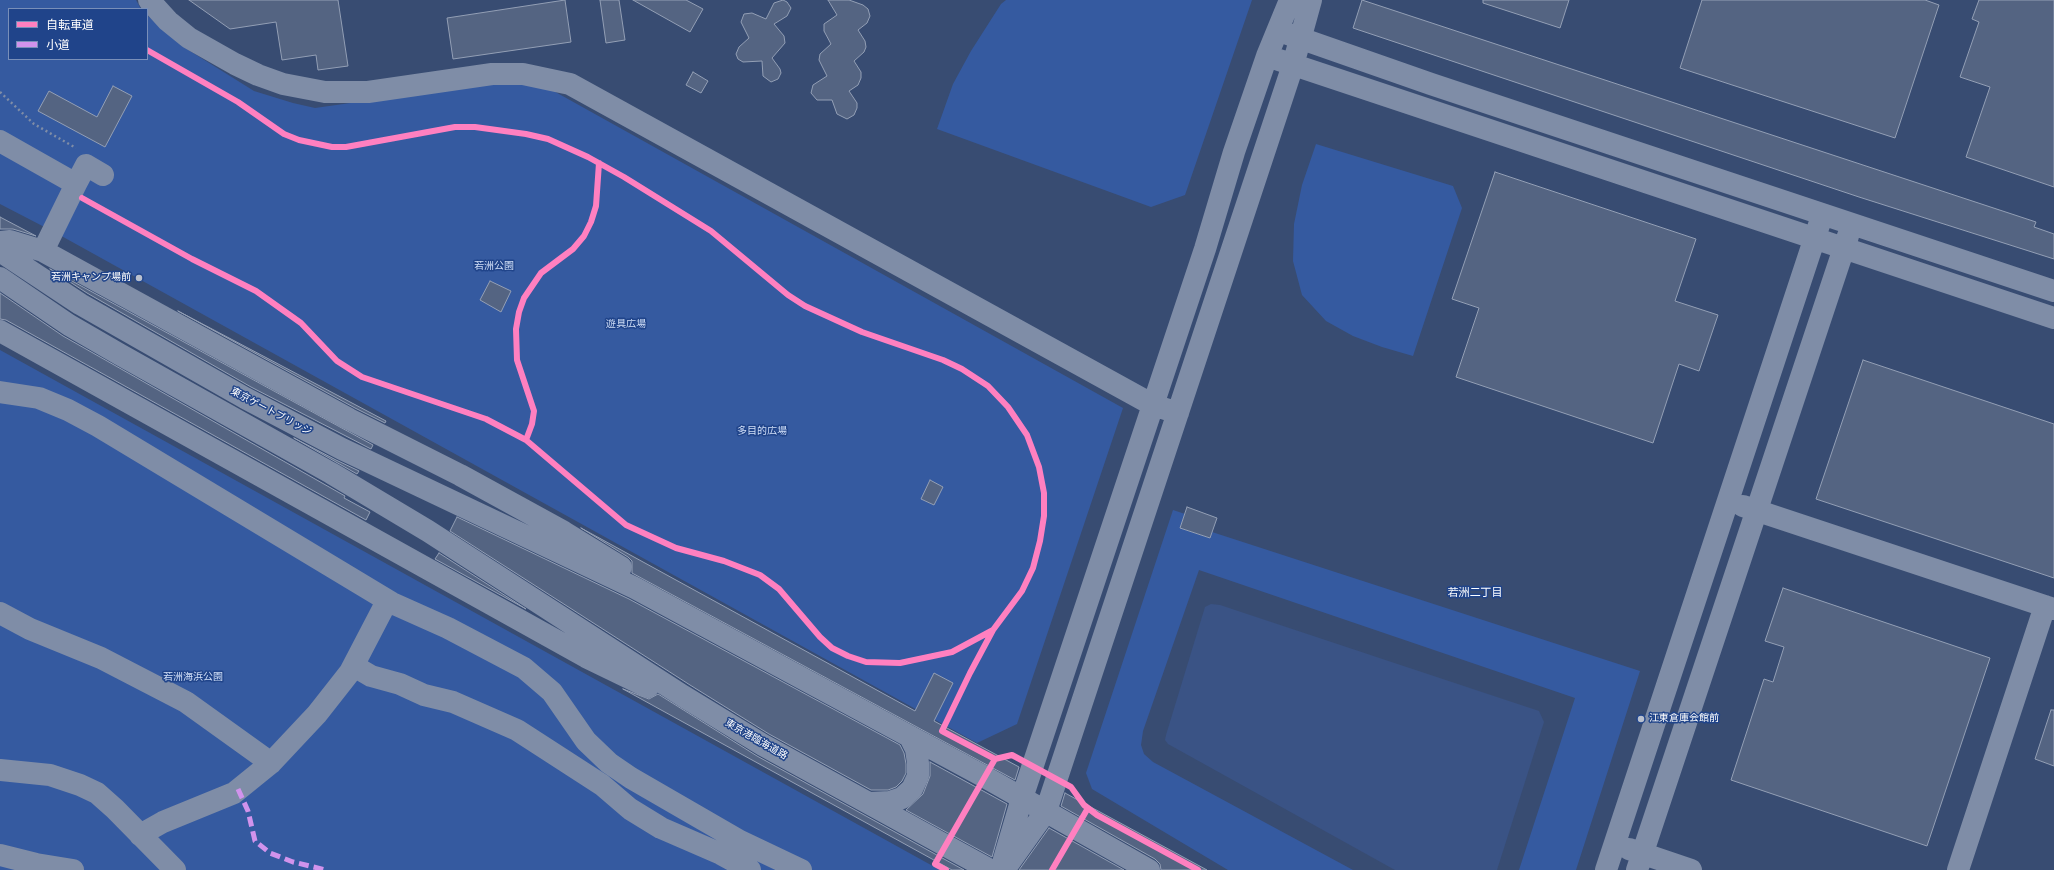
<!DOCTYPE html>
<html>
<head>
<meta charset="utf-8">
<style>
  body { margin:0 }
  #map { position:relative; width:2054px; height:870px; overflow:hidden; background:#384c72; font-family:"Titillium Web","Noto Sans JP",sans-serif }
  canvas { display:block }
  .legend { position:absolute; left:8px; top:8px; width:140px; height:52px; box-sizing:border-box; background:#20448a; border:1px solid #798fb9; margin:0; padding:5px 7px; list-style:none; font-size:12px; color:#fff }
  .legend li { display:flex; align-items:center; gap:8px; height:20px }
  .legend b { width:20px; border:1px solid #798fb9 }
</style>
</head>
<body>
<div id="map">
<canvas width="2054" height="870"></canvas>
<ul class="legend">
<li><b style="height:5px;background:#ff80c0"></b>自転車道</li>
<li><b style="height:5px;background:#d193ec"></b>小道</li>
</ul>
</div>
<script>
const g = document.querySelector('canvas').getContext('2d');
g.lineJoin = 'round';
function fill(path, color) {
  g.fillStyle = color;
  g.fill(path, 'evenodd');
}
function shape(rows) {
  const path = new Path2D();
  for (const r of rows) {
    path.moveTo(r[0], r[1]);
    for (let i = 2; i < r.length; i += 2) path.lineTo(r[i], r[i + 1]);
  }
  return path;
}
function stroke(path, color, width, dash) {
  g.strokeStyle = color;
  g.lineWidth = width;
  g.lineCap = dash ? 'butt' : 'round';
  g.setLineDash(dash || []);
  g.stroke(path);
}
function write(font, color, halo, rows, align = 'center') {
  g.font = font + ' "Titillium Web","Noto Sans JP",sans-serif';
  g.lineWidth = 3;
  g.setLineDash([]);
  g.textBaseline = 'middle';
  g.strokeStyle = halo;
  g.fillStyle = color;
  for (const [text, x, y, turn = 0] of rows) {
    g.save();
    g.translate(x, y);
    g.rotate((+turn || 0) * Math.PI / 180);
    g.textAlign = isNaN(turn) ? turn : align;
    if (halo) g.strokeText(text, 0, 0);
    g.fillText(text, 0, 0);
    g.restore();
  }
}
fill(shape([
  [0,0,136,0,141,9,9,9,9,59,147,59,147,15,182,46,254,91,293,103,315,108,492,83,519,82,550,89,1123,408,1017,724,977,743,56,233,0,204],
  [1006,0,1252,0,1185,195,1151,207,937,129,953,84,971,51,1001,4],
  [1316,144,1453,186,1462,208,1413,356,1382,347,1353,336,1326,321,1302,295,1293,261,1294,224,1302,185],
  [0,350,940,870,0,870],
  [1173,510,1185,514,1180,528,1210,538,1212,532,1640,671,1576,870,1519,870,1575,698,1199,570,1143,731,1141,745,1144,754,1153,762,1353,870,1228,870,1092,789,1086,773]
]), '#355aa0');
fill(shape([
  [1211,604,1220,605,1539,711,1544,722,1497,870,1395,870,1168,744,1165,740,1166,735,1205,607]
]), '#3a5385');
const building = shape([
  [189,0,338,0,348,66,318,70,316,55,282,60,276,22,230,29,189,0],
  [565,0,571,42,453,59,447,18,565,0],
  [600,0,619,0,625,40,606,43,600,0],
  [633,0,686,0,703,9,690,32,633,0],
  [783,0,787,2,791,8,787,16,774,24,784,36,785,43,772,58,780,69,781,73,778,79,771,82,763,76,762,61,743,62,738,59,736,54,739,47,749,38,741,22,744,14,752,13,766,19,774,3,783,0],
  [828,0,849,0,863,5,868,9,870,16,867,23,858,30,865,41,866,47,864,52,854,61,861,72,861,78,858,85,849,91,857,103,857,108,854,115,847,119,837,114,832,100,817,100,811,93,813,85,827,76,819,60,820,54,831,44,824,31,824,24,837,15,828,0],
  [1362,0,2036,222,2034,227,2054,234,2054,259,1859,197,1353,28,1362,0],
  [1483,0,1569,0,1560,28,1483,3,1483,0],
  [1702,0,1925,0,1939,5,1895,138,1680,68,1702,0],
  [1979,0,2054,0,2054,187,1966,157,1990,87,1960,77,1979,22,1972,19,1979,0],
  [693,72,708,81,701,93,686,85,693,72],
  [113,86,132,96,105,147,38,111,49,91,97,117,113,86],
  [1495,172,1696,239,1675,301,1718,315,1699,371,1679,364,1653,443,1456,377,1479,308,1452,299,1495,172],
  [0,217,36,236,13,229,0,229,0,217],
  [50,269,373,445,371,449,251,387,87,293,50,269],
  [490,281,511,291,501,312,480,300,490,281],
  [0,293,63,336,345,496,344,498,370,512,366,520,6,320,0,319,0,293],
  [178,311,386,421,385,423,355,408,178,311],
  [1863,360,2054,424,2054,578,1816,499,1863,360],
  [294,438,336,460,359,471,357,474,294,438],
  [930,480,943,487,934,505,921,499,930,480],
  [1187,507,1217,518,1210,538,1180,528,1187,507],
  [457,517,629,599,900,745,904,753,906,764,906,773,902,781,896,787,888,790,871,790,769,734,690,685,450,531,457,517],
  [581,528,915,711,934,673,953,683,934,721,1019,767,1015,780,632,573,632,561,628,557,581,528],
  [439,553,526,609,435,559,439,553],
  [1783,588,1990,658,1927,846,1731,780,1764,679,1773,682,1784,647,1765,641,1783,588],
  [623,689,649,699,658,694,757,756,964,870,952,870,623,689],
  [2051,710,2054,710,2054,766,2035,759,2051,710],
  [930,762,1007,804,992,857,906,810,923,794,930,776,930,762],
  [1065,793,1207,870,1161,870,1160,864,1155,859,1061,806,1065,793],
  [1049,828,1124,870,1019,870,1049,828]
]);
fill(building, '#546482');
stroke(building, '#939fb5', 1);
stroke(shape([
  [0,92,34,124,76,148]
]), '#7f8da7', 2.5, [2, 3]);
stroke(shape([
  [149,0,168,21,189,38,235,64,258,75,283,84,325,92,368,92,492,74,523,74,570,84,1153,405,1178,413],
  [1288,34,1431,84,2054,291],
  [1279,60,2054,318],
  [0,141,76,184,43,251],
  [76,184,86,165,103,175],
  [0,242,10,241,43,251,349,419,460,475,564,532,621,567],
  [0,251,80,304,245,398,342,449,635,588,985,777,1149,870],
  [0,278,69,325,119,354,331,473,428,531,683,696,763,745,990,870],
  [0,331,586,657,648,687],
  [0,392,39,398,68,410,98,426,392,603,448,628,524,668,552,692,586,741,609,763,631,778,740,841,801,870],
  [1743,506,2054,609],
  [0,613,30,629,101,658,186,702,271,763],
  [354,666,371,676,400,684,424,695,453,702,517,730,602,785,630,809,661,828,721,854,750,870],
  [0,770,50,775,80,785,97,793,115,809,175,870],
  [870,803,890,802,902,798,912,789,918,776,918,763,916,749,910,737],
  [140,835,163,822,234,793,271,763,317,714,350,672,387,601],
  [1629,849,1691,870],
  [0,855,36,864,73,870],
  [1004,859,1022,798,1205,249,1234,152,1267,56,1290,0],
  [1004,870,1046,811,1293,65,1311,0],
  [1606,870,1819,225],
  [1637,870,1848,236],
  [1958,870,2045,606]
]), '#7f8da7', 22);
stroke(shape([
  [238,789,248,811,255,841,270,853,293,862,326,870]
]), '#d193ec', 5, [10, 5]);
stroke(shape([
  [147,50,238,102,284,134,299,140,332,147,346,147,455,127,475,127,526,134,548,139,588,157,624,177,711,231,788,295,805,306,862,332,943,360,962,369,988,386,1008,407,1027,435,1039,467,1044,493,1044,516,1040,541,1033,568,1022,591,993,630,970,673,942,731,995,759,1012,755,1071,787,1084,805,1097,815,1198,870],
  [599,163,596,206,591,222,584,236,573,249,541,273,524,298,519,312,516,329,517,360,534,411,532,424,526,440,626,525,676,548,724,561,760,575,779,589,820,637,832,648,848,656,866,662,900,663,952,652,993,630],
  [82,198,192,259,256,291,301,323,337,361,362,377,486,419,526,440],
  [946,870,935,864,995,759],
  [1052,870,1088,808]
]), '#ff80c0', 6);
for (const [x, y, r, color] of [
  [139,278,4,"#b9c0ce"],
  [1641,719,4,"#b9c0ce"]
]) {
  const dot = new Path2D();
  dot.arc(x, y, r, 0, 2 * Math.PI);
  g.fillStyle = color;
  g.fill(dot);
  stroke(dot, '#20448a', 1.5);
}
write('10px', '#d1dff8', '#20448a', [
  ["若洲公園",494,267],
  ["遊具広場",626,325],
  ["多目的広場",762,432],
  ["若洲海浜公園",193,678]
]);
write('10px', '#fff', '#20448a', [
  ["若洲キャンプ場前",131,278],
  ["江東倉庫会館前",1649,719,"left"]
], 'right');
write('10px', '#fff', '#20448a', [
  ["東京ゲートブリッジ",271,412,28],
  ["東京港臨海道路",756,740,30]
]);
write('11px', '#fff', '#20448a', [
  ["若洲二丁目",1475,593]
]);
</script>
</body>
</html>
